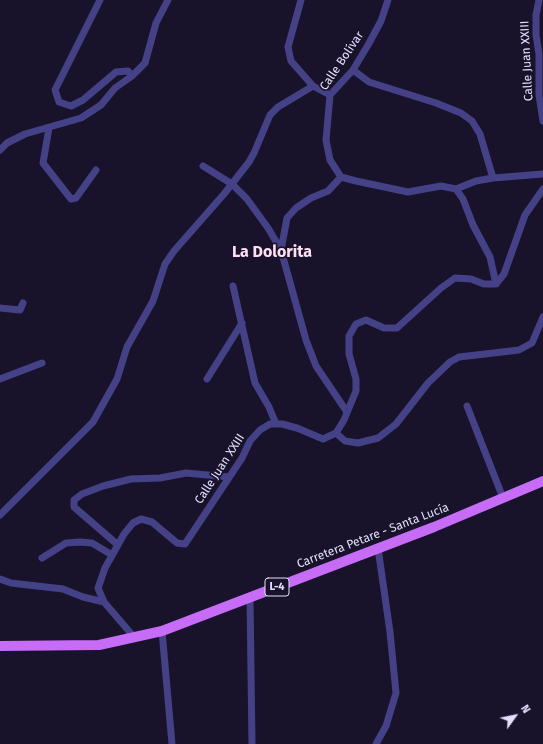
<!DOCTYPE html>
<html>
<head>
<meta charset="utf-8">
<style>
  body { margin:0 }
  #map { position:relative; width:543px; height:744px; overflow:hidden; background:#18132b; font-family:"Fira Sans",sans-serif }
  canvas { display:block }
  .north { position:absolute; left:495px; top:696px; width:40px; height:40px; -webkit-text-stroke:3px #18132b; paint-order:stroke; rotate:57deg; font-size:11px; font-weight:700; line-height:16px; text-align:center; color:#e3dffd }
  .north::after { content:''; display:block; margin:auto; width:14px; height:18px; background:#e3dffd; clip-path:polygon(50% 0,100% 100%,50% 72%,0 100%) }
</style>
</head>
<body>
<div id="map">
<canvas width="543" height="744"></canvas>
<div class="north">N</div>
</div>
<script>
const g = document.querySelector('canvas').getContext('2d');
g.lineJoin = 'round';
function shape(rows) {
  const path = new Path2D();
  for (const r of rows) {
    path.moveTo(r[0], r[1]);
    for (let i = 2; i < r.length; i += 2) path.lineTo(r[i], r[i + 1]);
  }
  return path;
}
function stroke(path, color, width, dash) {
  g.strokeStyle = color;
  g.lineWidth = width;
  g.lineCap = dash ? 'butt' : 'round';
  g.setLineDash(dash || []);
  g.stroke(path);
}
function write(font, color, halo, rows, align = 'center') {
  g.font = font + ' "Fira Sans",sans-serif';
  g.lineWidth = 3.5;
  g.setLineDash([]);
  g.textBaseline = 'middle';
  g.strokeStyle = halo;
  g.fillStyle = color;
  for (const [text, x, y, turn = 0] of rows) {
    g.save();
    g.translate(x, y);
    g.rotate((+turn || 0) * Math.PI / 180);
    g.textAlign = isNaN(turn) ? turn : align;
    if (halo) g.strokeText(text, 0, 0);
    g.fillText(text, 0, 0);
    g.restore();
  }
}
stroke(shape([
  [100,0,55,90,59,102,71,106,83,100,116,72,128,71,132,76],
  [301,0,288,47,291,61,313,86,330,95],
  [388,0,381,21,368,45,353,70,330,95,326,140,330,160,341,177,356,181,408,192,441,186,456,189,463,199,473,225,490,257,496,284],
  [539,0,536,15,536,35,539,54,539,95,543,121],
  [353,70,369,82,436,103,461,113,472,121,480,134,493,178],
  [49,128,43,163,71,199,76,198,96,170],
  [0,150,7,143,25,134,81,118,101,105,115,88,132,76,145,63,156,23,168,0],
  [203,166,232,184,247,199,268,228,281,250,306,340,316,366,347,412],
  [456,189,476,181,493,178,543,174],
  [281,250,287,218,296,208,311,198,328,191,341,177],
  [233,286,255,383,269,407,276,424],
  [0,308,20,310,23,303],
  [0,379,42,363],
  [207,379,242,323],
  [467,406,503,498],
  [336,433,345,441,358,443,378,438,396,424,428,383,450,362,459,357,519,350,532,343,543,317],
  [0,515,93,422,117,379,127,347,153,301,165,264,174,251,224,194,249,162,254,153,270,115,278,107,313,86],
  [118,545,74,507,74,500,82,494,103,486,131,479,160,478,186,473,229,477],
  [42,558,66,543,80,542,92,543,112,555],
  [0,579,11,583,63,589,83,597,104,602],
  [250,597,252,744],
  [162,631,172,744],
  [134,637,104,602,98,588,105,568,124,534,133,523,141,519,152,522,177,543,185,544,242,458,250,441,260,430,270,424,282,424,297,428,323,439,336,433,344,420,356,391,356,379,349,354,349,336,356,324,366,320,384,328,397,328,441,288,455,278,471,279,484,284,496,284,504,274,525,215,543,189],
  [376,744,386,726,396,693,390,632,378,548]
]), '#454187', 7);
stroke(shape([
  [0,646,99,645,162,631,434,527,543,481]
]), '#c76cf7', 10);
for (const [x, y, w] of [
  [277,587,24]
]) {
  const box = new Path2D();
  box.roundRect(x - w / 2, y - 9, w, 18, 3);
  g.fillStyle = '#18132b';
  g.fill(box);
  stroke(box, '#e3dffd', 1);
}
write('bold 11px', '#e3dffd', null, [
  ["L-4",277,587]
]);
write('12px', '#e3dffd', '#18132b', [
  ["Calle Bolívar",342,61,-56],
  ["Calle Juan XXIII",527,61,-93],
  ["Calle Juan XXIII",220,469,-57],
  ["Carretera Petare - Santa Lucía",373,536,-21]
]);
write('bold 16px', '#fde0f2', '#18132b', [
  ["La Dolorita",272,253]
]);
</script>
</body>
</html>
